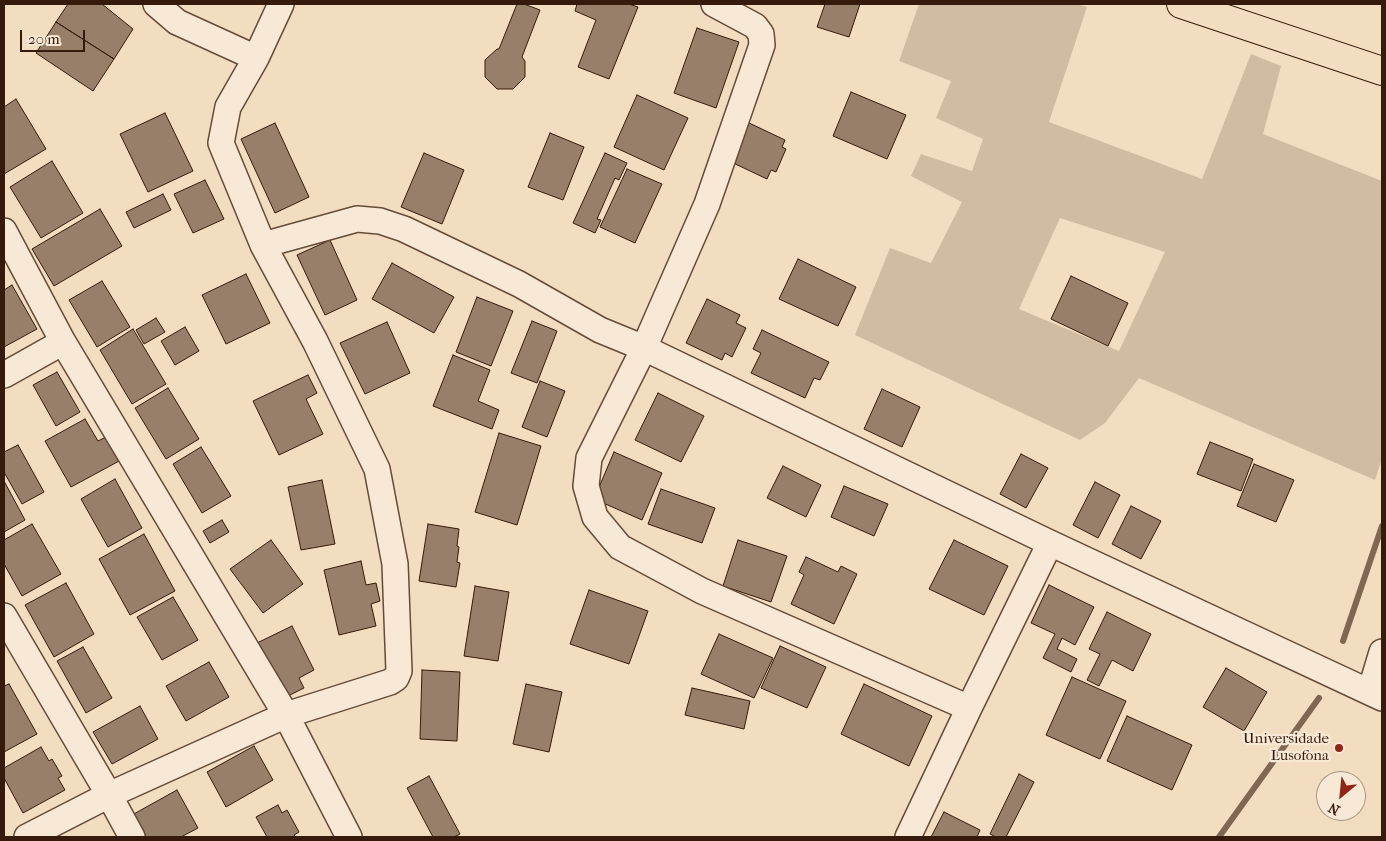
<!DOCTYPE html>
<html>
<head>
<meta charset="utf-8">
<style>
  body { margin:0 }
  #map { position:relative; width:1386px; height:841px; overflow:hidden; background:#f2ddc0; font-family:"IM FELL French Canon",serif }
  canvas { display:block }
  .frame { position:absolute; inset:0; border:5px solid #361a0b; pointer-events:none }
  .north { position:absolute; left:1316px; top:771px; width:50px; height:50px; box-sizing:border-box; background:#f7e9d6; border:1px solid #aa9685; border-radius:50%; rotate:208deg; font-size:14px; font-weight:700; line-height:20px; text-align:center; color:#361a0b }
  .north::after { content:''; display:block; margin:auto; width:18px; height:22px; background:#8f2418; clip-path:polygon(50% 0,100% 100%,50% 72%,0 100%) }
  .scale { position:absolute; left:20px; top:30px; width:65px; height:22px; box-sizing:border-box; border:2px solid #361a0b; border-top:0; padding-left:6px; font-size:15px; line-height:18px; white-space:nowrap; color:#361a0b; -webkit-text-stroke:4px #f7e9d6; paint-order:stroke }
</style>
</head>
<body>
<div id="map">
<canvas width="1386" height="841"></canvas>
<div class="frame"></div>
<div class="north">N</div>
<div class="scale">20 m</div>
</div>
<script>
const g = document.querySelector('canvas').getContext('2d');
g.lineJoin = 'round';
function fill(path, color) {
  g.fillStyle = color;
  g.fill(path, 'evenodd');
}
function shape(rows) {
  const path = new Path2D();
  for (const r of rows) {
    path.moveTo(r[0], r[1]);
    for (let i = 2; i < r.length; i += 2) path.lineTo(r[i], r[i + 1]);
  }
  return path;
}
function stroke(path, color, width, dash) {
  g.strokeStyle = color;
  g.lineWidth = width;
  g.lineCap = dash ? 'butt' : 'round';
  g.setLineDash(dash || []);
  g.stroke(path);
}
function write(font, color, halo, rows, align = 'center') {
  g.font = font + ' "IM FELL French Canon",serif';
  g.lineWidth = 4.5;
  g.setLineDash([]);
  g.textBaseline = 'middle';
  g.strokeStyle = halo;
  g.fillStyle = color;
  for (const [text, x, y, turn = 0] of rows) {
    g.save();
    g.translate(x, y);
    g.rotate((+turn || 0) * Math.PI / 180);
    g.textAlign = isNaN(turn) ? turn : align;
    if (halo) g.strokeText(text, 0, 0);
    g.fillText(text, 0, 0);
    g.restore();
  }
}
fill(shape([
  [919,4,1077,4,1087,7,1049,122,1202,179,1251,54,1281,66,1263,134,1382,181,1382,459,1375,480,1139,378,1105,423,1080,440,855,335,890,248,931,263,962,202,911,176,921,154,972,171,983,139,936,118,951,81,899,61],
  [1060,218,1165,252,1119,351,1019,309]
]), '#d2bca1');
stroke(shape([
  [1343,641,1382,526],
  [1219,837,1319,698]
]), '#806752', 6);
const building = shape([
  [68,4,102,4,133,29,114,59,56,22,68,4],
  [517,4,524,4,540,10,522,57,525,61,525,77,513,89,497,89,485,77,485,60,497,49,499,49,517,4],
  [577,4,629,4,638,7,609,79,578,67,596,20,575,11,577,4],
  [825,4,860,4,849,37,817,27,825,4],
  [56,22,114,59,93,91,36,53,56,22],
  [697,28,739,42,716,108,674,93,697,28],
  [851,92,906,115,887,159,833,136,851,92],
  [637,95,688,118,664,170,614,147,637,95],
  [16,99,46,149,4,174,4,107,16,99],
  [165,113,193,171,148,192,120,134,165,113],
  [747,122,785,140,782,147,786,149,776,172,771,170,767,179,729,161,747,122],
  [275,123,309,197,275,213,241,139,275,123],
  [550,133,584,147,563,200,528,187,550,133],
  [424,153,464,170,442,224,401,207,424,153],
  [605,153,627,163,619,180,615,178,597,219,601,220,595,233,573,223,605,153],
  [52,161,83,213,41,238,10,187,52,161],
  [627,169,662,184,635,243,600,227,627,169],
  [205,180,224,219,193,233,174,194,205,180],
  [163,194,171,210,134,228,126,212,163,194],
  [100,209,122,246,54,286,32,249,100,209],
  [330,240,357,300,325,315,297,255,330,240],
  [798,259,856,287,838,326,779,299,798,259],
  [392,263,454,297,434,333,372,299,392,263],
  [246,274,270,323,226,344,202,295,246,274],
  [1071,276,1128,303,1108,346,1051,319,1071,276],
  [102,281,130,327,97,347,69,300,102,281],
  [12,285,37,329,4,347,4,290,12,285],
  [477,297,513,311,491,366,456,352,477,297],
  [707,299,740,315,736,323,746,328,732,357,725,353,722,360,686,343,707,299],
  [156,318,165,332,144,344,136,330,156,318],
  [532,321,557,331,537,383,511,373,532,321],
  [387,322,410,373,365,394,340,343,387,322],
  [185,327,199,351,175,365,161,341,185,327],
  [133,329,166,384,132,404,100,350,133,329],
  [762,330,829,362,820,380,814,378,805,398,751,373,761,353,753,349,762,330],
  [453,355,490,370,478,401,499,410,492,429,433,406,453,355],
  [57,372,80,412,56,426,33,385,57,372],
  [308,375,317,393,306,399,323,434,279,455,253,401,308,375],
  [540,381,565,391,547,437,522,427,540,381],
  [168,388,199,439,166,459,135,408,168,388],
  [882,389,920,407,902,447,864,429,882,389],
  [658,393,704,416,681,462,635,440,658,393],
  [85,419,98,441,108,436,121,460,71,487,45,441,85,419],
  [499,433,541,446,517,525,475,512,499,433],
  [1210,442,1253,459,1241,491,1197,474,1210,442],
  [18,445,44,492,22,504,4,472,4,452,18,445],
  [201,447,231,496,202,513,173,464,201,447],
  [614,452,662,473,642,520,594,499,614,452],
  [1021,454,1048,468,1026,508,1000,494,1021,454],
  [1254,464,1294,480,1276,522,1237,506,1254,464],
  [783,466,821,485,806,517,767,498,783,466],
  [115,479,142,528,108,547,81,499,115,479],
  [322,480,335,544,301,550,288,487,322,480],
  [4,481,25,520,4,532,4,481],
  [1095,482,1120,495,1098,538,1073,525,1095,482],
  [844,486,888,504,874,536,831,517,844,486],
  [661,489,715,508,702,543,648,524,661,489],
  [1131,506,1161,521,1141,559,1112,544,1131,506],
  [222,520,229,532,210,543,203,531,222,520],
  [32,524,61,574,22,596,4,564,4,540,32,524],
  [428,524,459,529,457,546,459,547,457,562,460,563,456,587,419,581,428,524],
  [144,534,175,591,130,615,99,559,144,534],
  [271,540,303,584,263,613,230,569,271,540],
  [738,540,787,556,771,602,723,586,738,540],
  [954,540,1008,566,984,615,929,589,954,540],
  [806,557,838,572,841,566,857,574,834,624,791,604,804,575,799,572,806,557],
  [361,561,366,585,376,583,380,601,371,604,376,626,339,635,324,570,361,561],
  [66,583,94,634,54,657,25,605,66,583],
  [1049,585,1094,607,1075,645,1062,638,1057,649,1077,659,1071,672,1043,658,1055,634,1031,623,1049,585],
  [475,586,509,592,498,661,464,656,475,586],
  [589,590,648,611,629,664,570,644,589,590],
  [173,597,198,640,162,660,137,617,173,597],
  [1107,612,1151,634,1133,671,1112,660,1099,686,1087,680,1100,654,1089,649,1107,612],
  [292,626,314,670,299,678,304,688,284,698,257,643,292,626],
  [719,634,773,658,754,698,701,674,719,634],
  [780,646,826,667,807,708,761,688,780,646],
  [83,647,112,698,86,713,57,661,83,647],
  [209,662,229,697,186,721,166,686,209,662],
  [1226,668,1267,692,1244,731,1203,707,1226,668],
  [422,670,460,672,457,741,420,739,422,670],
  [1072,677,1126,701,1100,759,1046,735,1072,677],
  [9,684,37,734,4,752,4,686,9,684],
  [526,684,562,692,549,752,513,744,526,684],
  [864,684,932,716,909,766,841,734,864,684],
  [692,688,750,701,744,729,685,715,692,688],
  [140,706,158,739,112,764,93,732,140,706],
  [1127,716,1192,745,1172,790,1107,761,1127,716],
  [254,746,273,780,226,807,207,772,254,746],
  [41,747,49,761,52,759,62,776,58,778,65,790,23,813,4,778,4,768,41,747],
  [1019,774,1034,782,1006,837,996,837,990,834,1019,774],
  [429,776,460,834,454,837,433,837,407,788,429,776],
  [177,790,198,828,181,837,145,837,132,815,177,790],
  [278,805,282,813,287,810,299,832,294,835,296,837,267,837,256,817,278,805],
  [944,812,980,830,977,837,931,837,944,812]
]);
fill(building, '#987f69');
stroke(building, '#361a0b', 1);
const minor = shape([
  [156,4,177,22,256,58],
  [714,4,755,26,761,34,762,45,707,204,644,348,589,458,586,486,595,517,620,547,702,591,969,708],
  [4,231,63,342,286,715,349,837],
  [263,245,357,219,380,221,404,229,519,284,600,330,644,348,1050,543,1382,698],
  [4,375,63,342],
  [4,616,109,795,132,837],
  [1370,692,1382,652],
  [27,837,109,795,286,715,390,682,396,678,399,671,395,564,377,469,315,341,263,245,221,143,228,107,256,58,281,4],
  [908,837,969,708,1050,543]
]);
const major = shape([
  [1181,4,1382,71]
]);
stroke(minor, '#654b38', 28);
stroke(major, '#361a0b', 30);
stroke(minor, '#f7e9d6', 25);
stroke(major, '#f2ddc0', 28);
for (const [x, y, r, color] of [
  [1339,748,5,"#8f2418"]
]) {
  const dot = new Path2D();
  dot.arc(x, y, r, 0, 2 * Math.PI);
  g.fillStyle = color;
  g.fill(dot);
  stroke(dot, '#f7e9d6', 2);
}
write('15px', '#361a0b', '#f7e9d6', [
  ["Universidade",1329,739],
  ["Lusofona",1329,756]
], 'right');
</script>
</body>
</html>
